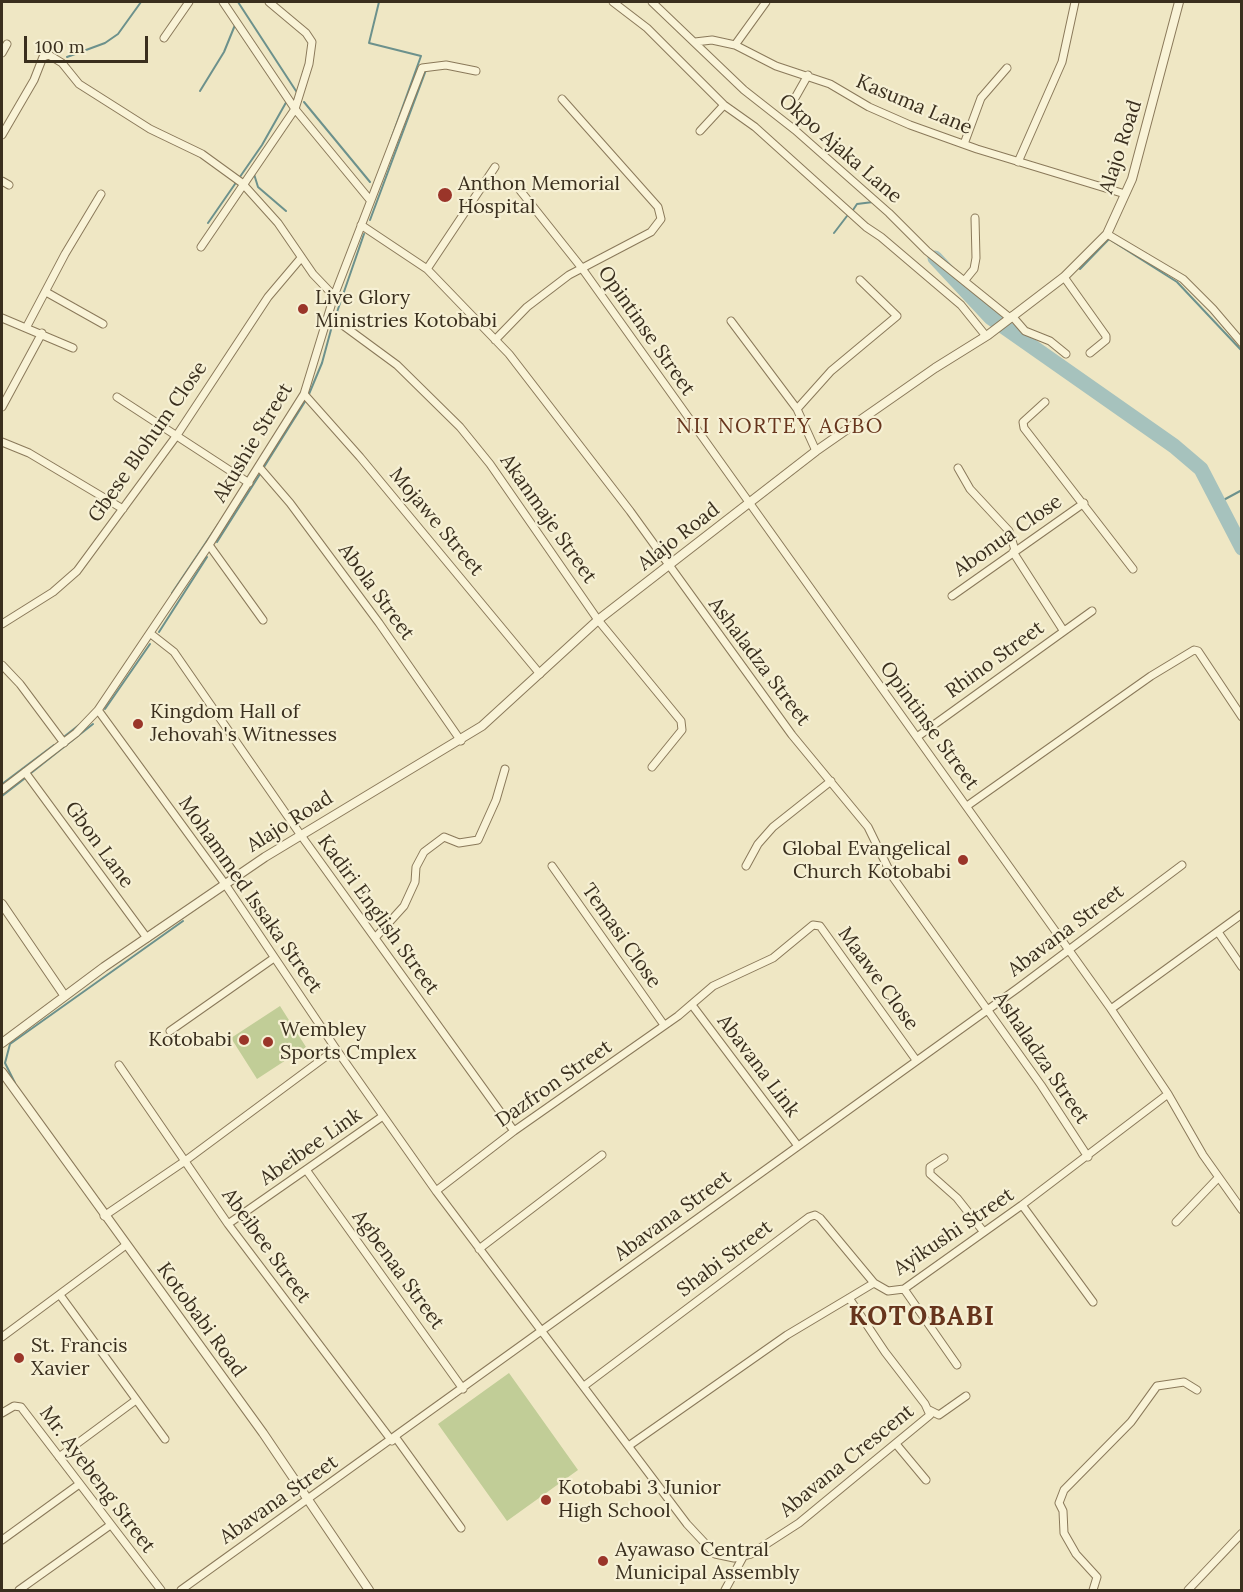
<!DOCTYPE html>
<html>
<head>
<meta charset="utf-8">
<style>
  body { margin:0 }
  #map { position:relative; width:1243px; height:1592px; overflow:hidden; background:#efe7c4; font-family:Lora,serif }
  canvas { display:block }
  .frame { position:absolute; inset:0; border:3px solid #3a2f1e; pointer-events:none }
  .scale { position:absolute; left:24px; top:36px; width:124px; height:27px; box-sizing:border-box; border:3px solid #3a2f1e; border-top:0; padding-left:8px; font-size:18px; line-height:21px; white-space:nowrap; color:#3a2f1e; -webkit-text-stroke:4px #f6f0d4; paint-order:stroke }
</style>
</head>
<body>
<div id="map">
<canvas width="1243" height="1592"></canvas>
<div class="frame"></div>
<div class="scale">100 m</div>
</div>
<script>
const g = document.querySelector('canvas').getContext('2d');
g.lineJoin = 'round';
function fill(path, color) {
  g.fillStyle = color;
  g.fill(path, 'evenodd');
}
function shape(rows) {
  const path = new Path2D();
  for (const r of rows) {
    path.moveTo(r[0], r[1]);
    for (let i = 2; i < r.length; i += 2) path.lineTo(r[i], r[i + 1]);
  }
  return path;
}
function stroke(path, color, width, dash) {
  g.strokeStyle = color;
  g.lineWidth = width;
  g.lineCap = dash ? 'butt' : 'round';
  g.setLineDash(dash || []);
  g.stroke(path);
}
function write(font, color, halo, rows, align = 'center') {
  g.font = font + ' Lora,serif';
  g.lineWidth = 4.5;
  g.setLineDash([]);
  g.textBaseline = 'middle';
  g.strokeStyle = halo;
  g.fillStyle = color;
  for (const [text, x, y, turn = 0] of rows) {
    g.save();
    g.translate(x, y);
    g.rotate((+turn || 0) * Math.PI / 180);
    g.textAlign = isNaN(turn) ? turn : align;
    if (halo) g.strokeText(text, 0, 0);
    g.fillText(text, 0, 0);
    g.restore();
  }
}
fill(shape([
  [280,1006,306,1047,257,1079,231,1038],
  [509,1373,578,1470,507,1521,438,1424]
]), '#c1cd97');
stroke(shape([
  [238,2,298,94],
  [379,2,369,43,421,56,390,142],
  [67,57,105,43,118,34,141,2],
  [200,91,224,52,235,25],
  [304,102,370,182],
  [254,174,258,187,286,211],
  [853,210,857,204,873,202],
  [370,220,426,70],
  [208,223,262,145,288,99],
  [834,233,847,216],
  [1080,269,1109,239,1177,282,1242,351],
  [337,312,364,234],
  [309,394,322,363,332,326],
  [264,467,306,400],
  [1218,503,1242,490],
  [217,542,260,474],
  [172,593,219,523],
  [159,632,207,557],
  [105,709,150,644],
  [65,736,79,725],
  [31,773,93,724],
  [2,784,54,745],
  [2,796,24,779],
  [15,1083,5,1063,10,1044,183,921]
]), '#6c918c', 2);
stroke(shape([
  [935,258,990,317,1174,446,1201,469,1242,548]
]), '#a6c2bd', 15);
const minor = shape([
  [223,2,295,109,370,200],
  [613,2,647,28,724,105,755,127,866,227,881,237,961,305,986,336],
  [652,2,744,90,795,130,889,213,927,251,1010,318],
  [164,38,189,2],
  [695,42,712,40,735,45,776,66,830,84,869,107,910,125,977,149,1125,194],
  [735,45,766,2],
  [2,53,7,44],
  [795,98,808,75],
  [700,131,724,105],
  [2,135,34,80,43,57,49,55,62,63,79,84,150,129,202,154,242,183,278,223,313,274,334,296],
  [964,144,981,98,1007,68],
  [1018,162,1062,62,1075,2],
  [2,181,9,185],
  [515,184,581,267,1111,1009,1168,1094,1203,1155,1242,1210],
  [361,225,427,269,509,354,630,511,792,735,868,827,892,876,1041,1085,1088,1157],
  [1107,234,1183,279,1213,309,1242,343],
  [201,247,295,109,309,64,312,42,306,33,269,2],
  [427,269,495,167],
  [1064,277,1106,336,1106,340,1090,353],
  [965,280,974,269,976,258,975,218],
  [46,292,103,324],
  [329,315,397,365,460,427,490,464,598,620,681,721,682,730,652,767],
  [1012,316,1025,331,1050,341,1066,354],
  [2,318,73,348],
  [731,321,797,409,816,451],
  [26,328,65,254,101,194],
  [495,340,527,307,569,275,651,232,661,219,658,207,562,99],
  [304,394,360,457,540,674],
  [117,397,249,483],
  [1045,402,1023,422,1024,428,1133,569],
  [2,407,42,333],
  [797,409,831,371,897,316,860,280],
  [2,442,29,453,123,509],
  [259,467,290,503,379,623,461,741],
  [958,468,970,489,1009,531,1015,550],
  [209,545,263,620],
  [1013,552,1063,630],
  [952,596,1084,503],
  [2,624,53,592,77,571,177,435,268,297,301,258],
  [151,634,174,652,300,834,514,1131],
  [2,665,20,684,64,743],
  [98,710,225,884,336,1049,436,1191,687,1524,715,1554,734,1558,751,1554,799,1523,930,1415,925,1404,885,1352,849,1298],
  [917,737,1092,611],
  [25,772,147,938],
  [2,790,76,733,98,710,209,545,304,394,334,296,422,68,446,65,476,71],
  [967,806,1151,676,1194,650,1198,651,1242,717],
  [552,866,664,1025],
  [746,866,758,844,773,827,831,781],
  [1218,932,1242,967],
  [375,938,404,906,415,882,416,867,424,852,444,837,459,843,478,840,496,800,505,769],
  [692,1005,798,1146],
  [1111,1009,1242,914],
  [170,1031,274,958],
  [119,1065,228,1224,392,1441],
  [944,1158,930,1167,930,1174,957,1198,983,1231],
  [307,1171,463,1389],
  [436,1191,514,1131,678,1016,713,986,773,958,813,925,820,926,916,1060],
  [1022,1205,1093,1302],
  [104,1216,185,1161,336,1049],
  [1176,1222,1218,1178],
  [228,1224,383,1116],
  [479,1249,602,1155],
  [904,1289,957,1365],
  [60,1295,165,1439],
  [2,1337,126,1245],
  [584,1386,809,1217,815,1215,820,1218,874,1283],
  [929,1410,939,1415,966,1396],
  [2,1413,14,1406,21,1407,161,1590],
  [396,1438,461,1528],
  [896,1444,926,1480],
  [630,1445,787,1335,849,1298,874,1283,888,1291,904,1289,1022,1205,1168,1094],
  [59,1457,136,1400],
  [2,1540,78,1485],
  [19,1590,109,1526],
  [181,1590,1018,988,1182,865],
  [725,1590,743,1557],
  [1093,1590,1097,1577,1076,1554,1064,1533,1063,1511,1059,1503,1064,1490,1131,1422,1157,1386,1184,1382,1197,1390],
  [1188,1590,1242,1533]
]);
const tertiary = shape([
  [2,904,64,995],
  [2,1043,104,967,265,857,482,726,598,620,736,513,816,451,935,368,988,335,1064,277,1107,234,1132,179,1179,2],
  [2,1072,263,1433,369,1590]
]);
stroke(minor, '#8a795a', 9);
stroke(tertiary, '#8a795a', 10);
stroke(minor, '#f9f3d7', 7);
stroke(tertiary, '#f9f3d7', 8);
for (const [x, y, r, color] of [
  [445,195,8,"#9a3529"],
  [303,309,6,"#9a3529"],
  [138,724,6,"#9a3529"],
  [963,860,6,"#9a3529"],
  [244,1040,6,"#9a3529"],
  [268,1042,6,"#9a3529"],
  [19,1358,6,"#9a3529"],
  [546,1500,6,"#9a3529"],
  [603,1561,6,"#9a3529"]
]) {
  const dot = new Path2D();
  dot.arc(x, y, r, 0, 2 * Math.PI);
  g.fillStyle = color;
  g.fill(dot);
  stroke(dot, '#f6f0d4', 2);
}
write('20px', '#3a2f1e', '#f6f0d4', [
  ["Kasuma Lane",914,105,23],
  ["Alajo Road",1121,147,-72],
  ["Okpo Ajaka Lane",840,149,41],
  ["Opintinse Street",646,331,55],
  ["Gbese Blohum Close",148,442,-55],
  ["Akushie Street",253,443,-59],
  ["Akanmaje Street",548,519,55],
  ["Mojawe Street",436,522,50],
  ["Abonua Close",1008,536,-35],
  ["Alajo Road",679,537,-38],
  ["Abola Street",376,592,54],
  ["Rhino Street",995,660,-36],
  ["Ashaladza Street",759,662,53],
  ["Opintinse Street",929,726,54],
  ["Alajo Road",290,822,-32],
  ["Gbon Lane",99,845,54],
  ["Mohammed Issaka Street",250,895,55],
  ["Kadiri English Street",378,915,54],
  ["Abavana Street",1066,931,-37],
  ["Temasi Close",621,936,55],
  ["Maawe Close",878,979,54],
  ["Ashaladza Street",1041,1058,56],
  ["Abavana Link",758,1066,53],
  ["Dazfron Street",554,1084,-35],
  ["Abeibee Link",311,1147,-35],
  ["Abavana Street",673,1216,-36],
  ["Ayikushi Street",954,1232,-34],
  ["Abeibee Street",266,1246,54],
  ["Shabi Street",725,1259,-37],
  ["Agbenaa Street",398,1270,54],
  ["Kotobabi Road",201,1320,54],
  ["Abavana Crescent",847,1461,-39],
  ["Mr. Ayebeng Street",97,1480,53],
  ["Abavana Street",279,1500,-35]
]);
write('20px', '#3a2f1e', '#f6f0d4', [
  ["Anthon Memorial",458,184],
  ["Hospital",458,207],
  ["Live Glory",315,298],
  ["Ministries Kotobabi",315,321],
  ["Kingdom Hall of",150,712],
  ["Jehovah's Witnesses",150,735],
  ["Global Evangelical",951,849,"right"],
  ["Church Kotobabi",951,872,"right"],
  ["Wembley",280,1030],
  ["Sports Cmplex",280,1053],
  ["Kotobabi",232,1040,"right"],
  ["St. Francis",31,1346],
  ["Xavier",31,1369],
  ["Kotobabi 3 Junior",558,1488],
  ["High School",558,1511],
  ["Ayawaso Central",615,1550],
  ["Municipal Assembly",615,1573]
], 'left');
g.letterSpacing = '1.5px';
write('21px', '#67351d', '#f6f0d4', [
  ["NII NORTEY AGBO",780,427]
]);
g.letterSpacing = '0px';
g.letterSpacing = '1.5px';
write('bold 26px', '#67351d', '#f6f0d4', [
  ["KOTOBABI",922,1318]
]);
g.letterSpacing = '0px';
</script>
</body>
</html>
